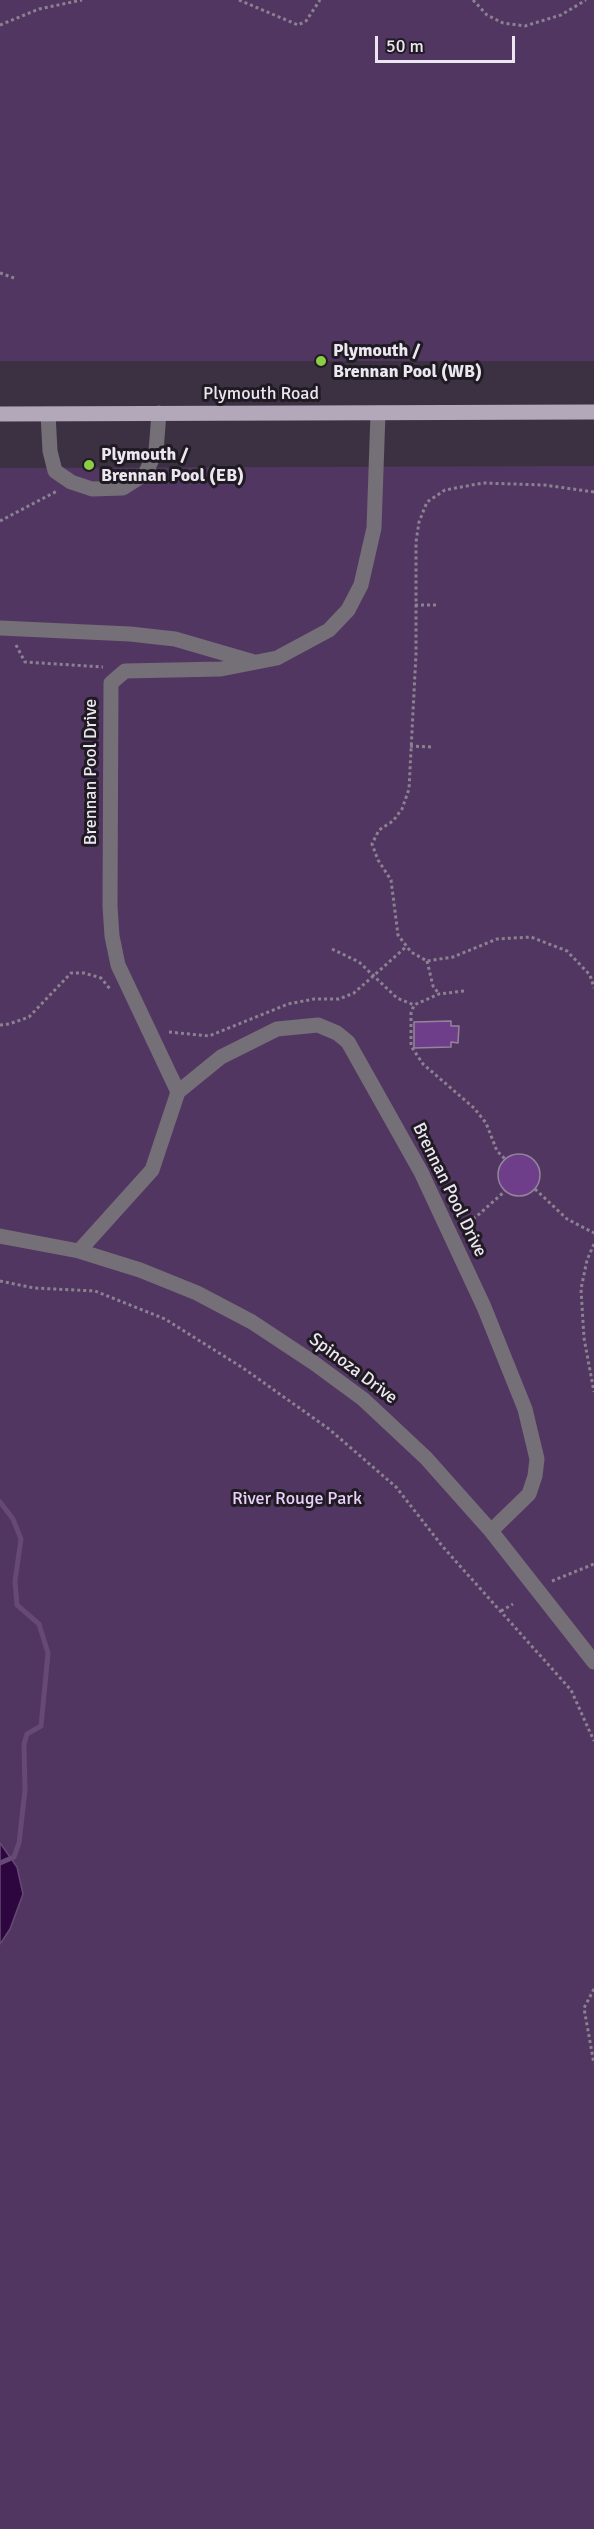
<!DOCTYPE html>
<html>
<head>
<meta charset="utf-8">
<style>
  body { margin:0 }
  #map { position:relative; width:594px; height:2529px; overflow:hidden; background:#3b3142; font-family:Signika,sans-serif }
  canvas { display:block }
  .scale { position:absolute; left:375px; top:36px; width:140px; height:27px; box-sizing:border-box; border:3px solid #ece6f1; border-top:0; padding-left:8px; font-size:18px; line-height:21px; white-space:nowrap; color:#ece6f1; -webkit-text-stroke:4px #201b23; paint-order:stroke }
</style>
</head>
<body>
<div id="map">
<canvas width="594" height="2529"></canvas>
<div class="scale">50 m</div>
</div>
<script>
const g = document.querySelector('canvas').getContext('2d');
g.lineJoin = 'round';
function fill(path, color) {
  g.fillStyle = color;
  g.fill(path, 'evenodd');
}
function shape(rows) {
  const path = new Path2D();
  for (const r of rows) {
    if (r.length === 3) {
      path.moveTo(r[0] + r[2], r[1]);
      path.arc(r[0], r[1], r[2], 0, 2 * Math.PI);
      continue;
    }
    path.moveTo(r[0], r[1]);
    for (let i = 2; i < r.length; i += 2) path.lineTo(r[i], r[i + 1]);
  }
  return path;
}
function stroke(path, color, width, dash) {
  g.strokeStyle = color;
  g.lineWidth = width;
  g.lineCap = dash ? 'butt' : 'round';
  g.setLineDash(dash || []);
  g.stroke(path);
}
function write(font, color, halo, rows, align = 'center') {
  g.font = font + ' Signika,sans-serif';
  g.lineWidth = 6;
  g.setLineDash([]);
  g.textBaseline = 'middle';
  g.strokeStyle = halo;
  g.fillStyle = color;
  for (const [text, x, y, turn = 0] of rows) {
    g.save();
    g.translate(x, y);
    g.rotate((+turn || 0) * Math.PI / 180);
    g.textAlign = isNaN(turn) ? turn : align;
    if (halo) g.strokeText(text, 0, 0);
    g.fillText(text, 0, 0);
    g.restore();
  }
}
fill(shape([
  [0,0,594,0,594,361,0,361],
  [594,466,594,2529,0,2529,0,468]
]), '#513661');
const water = shape([
  [0,1843,17,1867,23,1894,10,1929,0,1944,0,1843]
]);
fill(water, '#2d063f');
stroke(water, '#664974', 1.5);
stroke(shape([
  [0,1502,13,1519,21,1539,15,1581,17,1605,39,1624,48,1653,41,1726,27,1734,24,1744,25,1790,19,1843,14,1857,0,1863]
]), '#664974', 5);
const building = shape([
  [451,1021,451,1026,459,1026,458,1043,451,1042,451,1047,414,1048,414,1022,451,1021],
  [519,1175,21]
]);
fill(building, '#6f3e8a');
stroke(building, '#92869a', 1.5);
stroke(shape([
  [239,0,298,25,306,21,320,0],
  [473,0,487,15,503,23,525,26,561,15,586,0],
  [0,25,39,9,82,0],
  [0,273,14,278],
  [594,492,544,485,483,483,445,490,427,502,419,522,416,542,416,654,409,789,402,809,393,821,379,830,372,844,378,860,391,880,398,935,411,952,427,961,453,957,497,939,531,937,567,951,590,975,594,988],
  [0,521,57,491],
  [415,605,436,605],
  [16,645,25,662,103,667],
  [410,746,432,747],
  [332,949,359,962,397,998,414,1005],
  [427,961,433,986,439,994],
  [464,991,439,994,414,1005,411,1013,411,1046,423,1064,474,1108,486,1123,497,1151,505,1159],
  [0,1025,9,1024,29,1017,71,973,84,973,101,978,110,989],
  [169,1032,209,1036,288,1004,314,999,339,999,354,993,407,946],
  [535,1189,567,1219,594,1233],
  [462,1224,476,1217,505,1191],
  [594,1244,587,1260,581,1289,584,1338,594,1392],
  [0,1281,34,1288,95,1291,165,1319,243,1368,329,1429,396,1487,443,1547,571,1690,594,1741],
  [552,1581,594,1564],
  [501,1611,513,1604],
  [594,1989,584,2008,594,2064]
]), '#8a8290', 3, [3, 3]);
stroke(shape([
  [378,413,374,528,361,585,348,610,329,630,277,658,221,669,125,671,111,683,110,906,112,936,118,965,178,1092,221,1057,277,1029,318,1025,337,1033,348,1042,421,1172,484,1307,525,1409,537,1459,535,1476,529,1494,491,1531],
  [48,414,50,451,55,471,71,482,92,489,123,488,145,474,156,451,159,413],
  [0,628,130,634,175,639,254,662],
  [0,1236,79,1251,140,1270,197,1293,252,1322,314,1363,363,1399,426,1458,491,1531,594,1662],
  [79,1251,152,1170,178,1092]
]), '#756f78', 15);
stroke(shape([
  [0,414,594,412]
]), '#b2a8ba', 15);
for (const [x, y, r, color] of [
  [321,361,6,"#8bce46"],
  [89,465,6,"#8bce46"]
]) {
  const dot = new Path2D();
  dot.arc(x, y, r, 0, 2 * Math.PI);
  g.fillStyle = color;
  g.fill(dot);
  stroke(dot, '#201b23', 2);
}
write('bold 18px', '#ece6f1', '#201b23', [
  ["Plymouth /",333,351],
  ["Brennan Pool (WB)",333,372],
  ["Plymouth /",101,455],
  ["Brennan Pool (EB)",101,476]
], 'left');
write('18px', '#ece6f1', '#201b23', [
  ["Plymouth Road",261,394],
  ["Brennan Pool Drive",91,772,-90],
  ["Brennan Pool Drive",449,1190,64],
  ["Spinoza Drive",353,1369,37]
]);
write('18px', '#ead0fb', '#201b23', [
  ["River Rouge Park",297,1499]
]);
</script>
</body>
</html>
